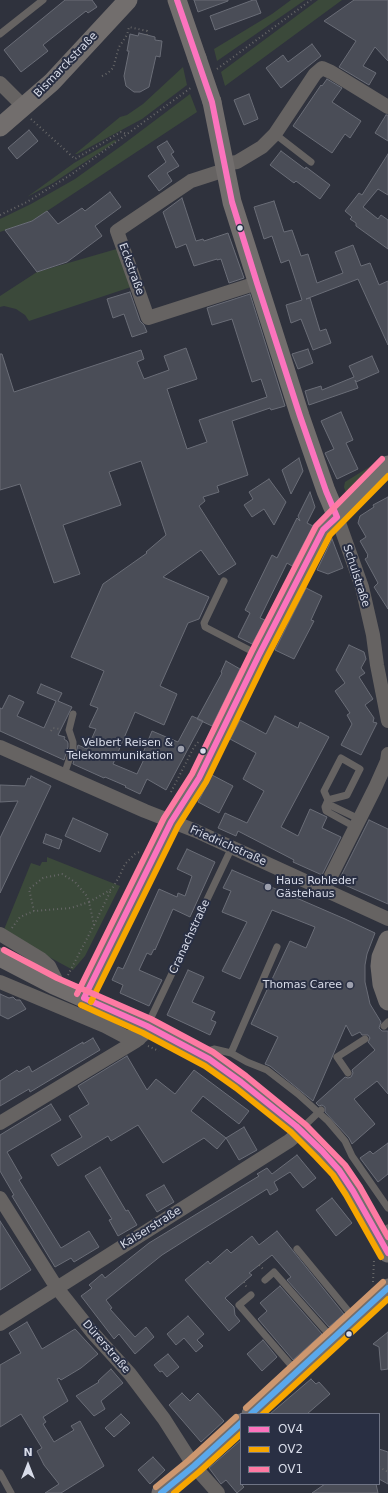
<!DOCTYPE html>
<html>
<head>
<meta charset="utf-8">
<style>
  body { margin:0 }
  #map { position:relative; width:388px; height:1493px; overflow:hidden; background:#2f323d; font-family:"DejaVu Sans",sans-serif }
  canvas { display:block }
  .legend { position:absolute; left:240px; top:1413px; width:140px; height:72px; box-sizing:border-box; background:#292f43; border:1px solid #6f7485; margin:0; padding:5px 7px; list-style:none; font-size:12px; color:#d8dce9 }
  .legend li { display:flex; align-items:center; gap:8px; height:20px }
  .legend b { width:20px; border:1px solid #6f7485 }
  .north { position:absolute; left:8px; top:1445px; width:40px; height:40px; -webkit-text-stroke:3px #292f43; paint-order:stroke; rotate:0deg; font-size:11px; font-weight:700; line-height:16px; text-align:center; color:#d8dce9 }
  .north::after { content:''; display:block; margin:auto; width:14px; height:18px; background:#d8dce9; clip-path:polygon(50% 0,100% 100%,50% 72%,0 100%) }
</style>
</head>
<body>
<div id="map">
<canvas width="388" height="1493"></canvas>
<ul class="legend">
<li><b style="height:5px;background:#fc73be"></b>OV4</li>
<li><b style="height:5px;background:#f7a600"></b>OV2</li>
<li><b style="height:5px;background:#fe7aa3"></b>OV1</li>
</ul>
<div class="north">N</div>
</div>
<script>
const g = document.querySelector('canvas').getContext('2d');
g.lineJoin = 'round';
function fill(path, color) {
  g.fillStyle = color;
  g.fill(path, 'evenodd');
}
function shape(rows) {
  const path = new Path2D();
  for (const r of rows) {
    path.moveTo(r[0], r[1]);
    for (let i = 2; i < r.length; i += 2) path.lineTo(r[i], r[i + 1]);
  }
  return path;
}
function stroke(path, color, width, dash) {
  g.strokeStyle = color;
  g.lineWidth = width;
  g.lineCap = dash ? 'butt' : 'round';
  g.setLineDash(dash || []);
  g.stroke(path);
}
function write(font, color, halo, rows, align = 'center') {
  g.font = font + ' "DejaVu Sans",sans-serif';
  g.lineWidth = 4;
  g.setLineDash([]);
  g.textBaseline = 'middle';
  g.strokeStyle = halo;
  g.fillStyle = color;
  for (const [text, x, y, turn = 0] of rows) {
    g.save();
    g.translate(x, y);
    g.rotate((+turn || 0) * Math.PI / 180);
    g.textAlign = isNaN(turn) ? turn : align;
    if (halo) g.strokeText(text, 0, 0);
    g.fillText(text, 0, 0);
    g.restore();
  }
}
fill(shape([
  [291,0,305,0,217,61,214,49,272,14],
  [318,0,342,0,225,86,221,72],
  [183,67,187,85,142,119,77,154,75,154,120,117,127,115,143,104],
  [190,94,197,112,32,221,0,232,0,219,31,204,75,179,121,146],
  [114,140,117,141,53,183,27,197,74,163],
  [120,248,131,287,29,321,25,315,16,309,4,306,0,307,0,296,37,272],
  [382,459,346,493,344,487,345,482],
  [47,857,120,886,85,956,73,970,3,932,31,863,40,866,42,862,47,862]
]), '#3b493a');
const building = shape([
  [65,0,92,0,97,7,88,13,86,11,43,45,48,51,21,72,4,50,65,0],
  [194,0,228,0,228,1,198,12,194,0],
  [253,0,256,0,261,13,215,30,210,16,253,0],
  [354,0,388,0,388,61,375,47,363,66,376,73,369,85,339,67,356,41,324,21,354,0],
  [139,33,155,37,155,40,162,41,160,57,156,56,149,87,140,92,134,92,126,86,124,76,129,51,127,51,130,34,138,36,139,33],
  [312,44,321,56,281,88,266,68,283,55,288,62,312,44],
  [327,79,342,88,332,102,361,121,350,138,345,134,332,153,293,126,321,85,322,86,327,79],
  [249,94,258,119,244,125,234,100,249,94],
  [386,115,388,115,388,141,375,133,386,115],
  [29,130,38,141,17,159,8,148,29,130],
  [167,141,174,152,171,154,179,166,167,173,172,181,159,191,148,176,166,162,157,147,167,141],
  [281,151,305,169,306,167,330,185,320,199,296,181,294,183,270,165,281,151],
  [388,154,388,195,378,189,363,207,378,219,381,215,388,220,388,249,356,226,356,223,350,219,352,217,345,211,359,193,362,195,388,154],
  [110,192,121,207,95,226,102,236,67,262,37,272,5,230,32,221,47,211,58,224,82,208,85,211,110,192],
  [182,198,196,241,203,239,204,241,228,233,244,278,229,283,221,259,217,260,217,259,194,266,186,244,176,248,163,212,182,198],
  [274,201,284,232,292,230,301,256,308,254,317,283,343,273,335,252,353,245,361,266,370,263,379,285,388,281,388,345,358,279,306,299,310,298,320,331,326,329,331,343,313,350,301,319,291,323,286,305,302,300,289,260,281,263,272,236,264,239,254,207,274,201],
  [130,292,140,321,144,325,147,332,132,337,124,314,113,318,107,299,130,292],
  [250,294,285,406,271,410,270,408,232,421,248,475,217,486,219,492,203,497,205,501,199,506,236,564,219,575,201,550,163,577,209,597,199,619,188,623,160,686,177,694,164,725,135,712,113,764,137,774,146,755,143,753,152,731,178,742,192,716,203,721,166,790,147,779,140,794,125,787,126,786,105,777,104,778,73,764,78,745,87,749,96,729,89,727,98,708,90,705,104,671,71,657,103,584,147,553,146,552,166,535,141,461,109,472,121,505,63,525,80,574,54,583,20,484,0,490,0,354,2,354,14,392,141,350,144,359,137,362,144,379,169,370,164,356,186,348,197,379,167,389,187,449,207,442,199,420,267,397,261,379,252,382,232,319,212,325,207,308,250,294],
  [308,349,313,363,298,369,292,354,308,349],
  [372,356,379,372,356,382,355,380,358,388,309,405,305,391,321,386,322,390,354,377,349,366,372,356],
  [341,412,353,440,346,443,358,469,337,479,325,453,334,449,321,421,341,412],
  [299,458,303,471,291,494,282,470,299,458],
  [269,479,286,502,274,525,264,509,252,517,244,505,253,499,249,492,269,479],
  [310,492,315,507,307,523,313,526,292,566,287,563,260,618,265,620,252,644,238,637,250,613,245,610,272,555,277,558,297,518,300,521,298,516,310,492],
  [388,497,388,609,374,587,378,583,365,559,368,557,367,556,368,555,360,541,366,537,358,523,360,516,374,507,373,505,388,497],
  [332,539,343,568,328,574,317,570,332,539],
  [306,588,322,596,311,620,314,621,294,659,275,650,306,588],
  [349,645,364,652,366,659,361,668,365,673,359,677,373,699,365,705,374,718,373,722,377,723,361,755,341,745,352,724,347,715,350,713,335,691,345,683,336,670,349,645],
  [226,661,240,669,212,726,197,719,222,673,221,672,226,661],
  [41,684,62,693,58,701,72,707,58,735,65,737,64,739,67,741,68,743,68,747,64,760,0,731,0,708,2,709,9,695,24,702,17,716,44,728,56,701,37,693,41,684],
  [275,716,298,728,300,722,329,737,281,827,298,836,310,809,327,817,322,828,341,837,322,875,293,862,294,860,238,831,236,836,218,828,225,813,247,823,264,791,243,779,256,753,230,739,240,720,266,734,275,716],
  [212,775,233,786,219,813,198,802,212,775],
  [31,776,51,786,0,893,0,838,18,801,0,802,0,785,25,786,28,778,30,779,31,776],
  [73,818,108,834,100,852,65,836,73,818],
  [369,820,388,829,388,904,338,882,369,820],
  [46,834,62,840,59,849,43,843,46,834],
  [187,849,215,862,190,917,173,909,155,950,154,949,151,955,147,953,139,970,162,980,149,1006,120,993,123,985,112,980,118,967,123,969,159,889,177,897,178,893,185,896,192,876,177,869,187,849],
  [232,870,345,919,375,933,367,954,365,965,365,982,370,1004,381,1022,379,1028,382,1031,388,1031,388,1094,377,1081,354,1099,375,1124,352,1144,349,1138,325,1112,325,1107,322,1105,319,1106,316,1103,345,1077,348,1078,351,1077,353,1073,352,1070,375,1050,368,1042,370,1038,368,1035,362,1035,360,1032,352,1036,346,1025,313,1101,270,1066,265,1064,278,1037,251,1024,290,941,306,948,315,927,272,910,240,979,222,971,247,922,222,912,231,891,223,888,232,870],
  [188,970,204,977,192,1002,215,1012,211,1020,216,1022,210,1035,167,1015,188,970],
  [0,994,9,998,13,997,16,1000,20,1000,26,1009,8,1019,0,1015,0,994],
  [93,1038,100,1050,30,1092,29,1089,0,1106,0,1081,17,1070,19,1072,29,1066,32,1072,83,1042,83,1044,93,1038],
  [127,1056,147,1090,156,1079,175,1094,194,1070,249,1111,239,1124,203,1096,191,1111,226,1138,217,1149,204,1138,163,1163,138,1125,111,1141,108,1136,58,1166,51,1155,82,1137,69,1116,89,1104,78,1086,127,1056],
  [51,1104,61,1120,7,1152,22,1178,19,1180,61,1248,89,1231,99,1247,74,1262,71,1258,55,1267,12,1196,14,1195,0,1171,0,1135,51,1104],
  [244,1127,257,1150,239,1160,226,1138,244,1127],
  [388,1143,388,1174,378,1182,360,1158,370,1151,373,1154,388,1143],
  [297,1155,316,1178,303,1188,290,1172,274,1182,278,1190,270,1195,267,1189,203,1229,162,1255,106,1300,112,1308,110,1309,135,1337,146,1327,154,1337,135,1354,119,1334,114,1339,81,1296,92,1288,89,1285,102,1274,105,1278,149,1243,259,1176,257,1174,267,1168,272,1174,297,1155],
  [100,1167,126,1211,128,1210,137,1225,118,1236,109,1220,112,1219,85,1176,100,1167],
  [164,1185,174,1202,157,1212,146,1195,164,1185],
  [332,1198,352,1223,336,1236,316,1210,332,1198],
  [0,1221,31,1270,0,1290,0,1221],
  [277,1231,344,1314,329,1327,287,1280,291,1277,272,1255,249,1273,252,1275,225,1298,234,1307,235,1315,240,1321,229,1331,185,1280,208,1261,210,1264,227,1249,231,1253,252,1236,259,1245,277,1231],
  [280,1286,322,1334,293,1360,258,1319,267,1311,260,1303,280,1286],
  [188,1316,204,1334,197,1340,203,1346,196,1352,184,1338,176,1345,167,1334,188,1316],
  [27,1322,42,1349,75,1329,98,1354,81,1368,61,1380,59,1378,57,1379,68,1401,43,1417,46,1422,43,1424,54,1442,74,1430,71,1426,80,1421,104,1466,61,1493,45,1493,59,1484,44,1465,37,1451,42,1448,21,1414,0,1427,0,1365,21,1353,9,1333,27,1322],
  [388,1332,388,1369,381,1370,379,1347,373,1344,388,1332],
  [263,1340,277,1357,262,1371,247,1354,263,1340],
  [168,1354,179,1367,167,1377,162,1371,160,1372,154,1365,168,1354],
  [111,1369,123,1383,101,1401,105,1409,94,1416,76,1396,99,1382,98,1381,111,1369],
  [311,1379,316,1384,319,1382,330,1394,307,1414,270,1414,311,1379],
  [182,1393,190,1401,198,1393,224,1421,201,1442,169,1405,182,1393],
  [121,1414,130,1423,114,1437,105,1428,121,1414],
  [241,1440,241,1484,244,1487,237,1493,226,1480,221,1484,209,1468,241,1440],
  [379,1449,388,1452,388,1484,379,1479,379,1449],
  [153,1457,165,1470,150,1484,138,1470,153,1457],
  [325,1484,376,1484,378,1493,312,1493,325,1484]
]);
fill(building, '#4a4d57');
stroke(building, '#6a6d77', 1);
stroke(shape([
  [217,69,311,0],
  [102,76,108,73,113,68,119,47,127,35,129,27,147,31,147,35],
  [31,119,75,159,121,132,127,134],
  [0,215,27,202,72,174,192,87],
  [51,731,53,728,60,729],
  [171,792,194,747,200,740],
  [94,925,111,890],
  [12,928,20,917,34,911,71,908,89,902,86,895,75,882,62,874,43,878,29,889,34,911],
  [68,975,94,925,89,902,112,889,119,877,125,864,135,854,139,852],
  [148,1046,159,1051],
  [259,1265,264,1270],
  [244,1282,247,1288],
  [373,1282,374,1260],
  [379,1467,388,1472]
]), '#676768', 2, [1, 3]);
stroke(shape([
  [0,34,43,0],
  [275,134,311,162],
  [224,581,204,623,205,627,259,655],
  [64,775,73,748,73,742,69,730,73,714],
  [328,800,347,795,360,769,341,758,324,791,328,800,325,807,326,811,355,827],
  [325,807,332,806,359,819],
  [147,1026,232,847],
  [384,1026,388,1022],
  [204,1052,214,1049,231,1053,247,1062,267,1070,298,1094,328,1121,345,1141,352,1156,388,1208],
  [231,1053,277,947],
  [348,1073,337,1057,365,1039],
  [300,1130,321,1110],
  [378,1236,388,1228],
  [297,1249,354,1318],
  [265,1280,274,1272,332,1338],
  [251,1295,239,1305,296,1371],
  [0,1473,11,1493]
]), '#666362', 7);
stroke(shape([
  [0,83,24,107],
  [224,164,237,162,262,147,275,134,315,74,322,68,331,72,388,107],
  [225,170,191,181,117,231,148,318,257,283],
  [337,517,362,587,373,635,377,665,388,721],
  [0,747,145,811,196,831,388,919],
  [324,890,375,788,387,761,388,754],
  [0,934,41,959,49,966,60,988],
  [0,982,105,1026,124,1036,139,1039],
  [0,1123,136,1041,151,1028],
  [0,1198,57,1288,92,1332,130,1374,164,1419,194,1466,218,1493],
  [0,1324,289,1141,301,1131]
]), '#666362', 14);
stroke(shape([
  [177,0,197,58],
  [212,102,232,202,300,416,326,491,337,517],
  [0,127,52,82,128,0],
  [388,940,381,957,380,966,382,984,388,1001],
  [0,957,54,985,147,1026,181,1044,209,1059,241,1082,301,1131,339,1170,353,1191,388,1253],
  [84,998,171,822,199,778,259,655,323,530,353,499,388,465],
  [251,1414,388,1288],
  [161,1493,194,1466,241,1423]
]), '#726e6d', 19);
stroke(shape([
  [197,58,212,102]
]), '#726e6d', 19);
stroke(shape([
  [177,0,212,102,232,202,257,283,300,416,326,491,337,517],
  [84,998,171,822,199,778,259,655,323,530,337,517],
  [84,998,147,1026,209,1059,241,1082,296,1126,322,1151,339,1170,353,1191,388,1253]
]), '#fc73be', 6);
stroke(shape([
  [91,1002,178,826,206,782,266,659,330,535,388,476],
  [81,1005,143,1033,205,1066,236,1088,291,1132,316,1157,333,1175,346,1195,381,1257],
  [263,1414,388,1299],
  [174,1493,199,1472,241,1434]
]), '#f7a600', 6);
stroke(shape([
  [4,950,57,978,151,1019,213,1052,246,1076,306,1125,345,1165,360,1187,388,1237],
  [77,994,164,818,192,774,252,651,316,526,382,459]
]), '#fe7aa3', 6);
stroke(shape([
  [251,1414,388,1288],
  [161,1493,194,1466,241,1423]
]), '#5aa8eb', 6);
stroke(shape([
  [246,1408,383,1282],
  [156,1487,189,1460,236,1417]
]), '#cd976f', 6);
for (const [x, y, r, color] of [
  [240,228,3.5,"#d8dce9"],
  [181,749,4,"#9da0ad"],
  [203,751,3.5,"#d8dce9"],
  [268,887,4,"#9da0ad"],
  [350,985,4,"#9da0ad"],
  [349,1334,3.5,"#d8dce9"]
]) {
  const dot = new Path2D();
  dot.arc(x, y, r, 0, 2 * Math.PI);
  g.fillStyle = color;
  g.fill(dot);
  stroke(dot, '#292f43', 1.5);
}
write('11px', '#d8dce9', '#292f43', [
  ["Bismarckstraße",66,65,-46],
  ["Eckstraße",131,269,70],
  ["Schulstraße",356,576,72],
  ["Friedrichstraße",228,846,24],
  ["Cranachstraße",190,937,-65],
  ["Kaiserstraße",151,1228,-32],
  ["Dürerstraße",106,1347,49]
]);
write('11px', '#d8dce9', '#292f43', [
  ["Velbert Reisen &",173,743],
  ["Telekommunikation",173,756],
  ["Haus Rohleder",276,881,"left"],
  ["Gästehaus",276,894,"left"],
  ["Thomas Caree",342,985]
], 'right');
</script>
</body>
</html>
